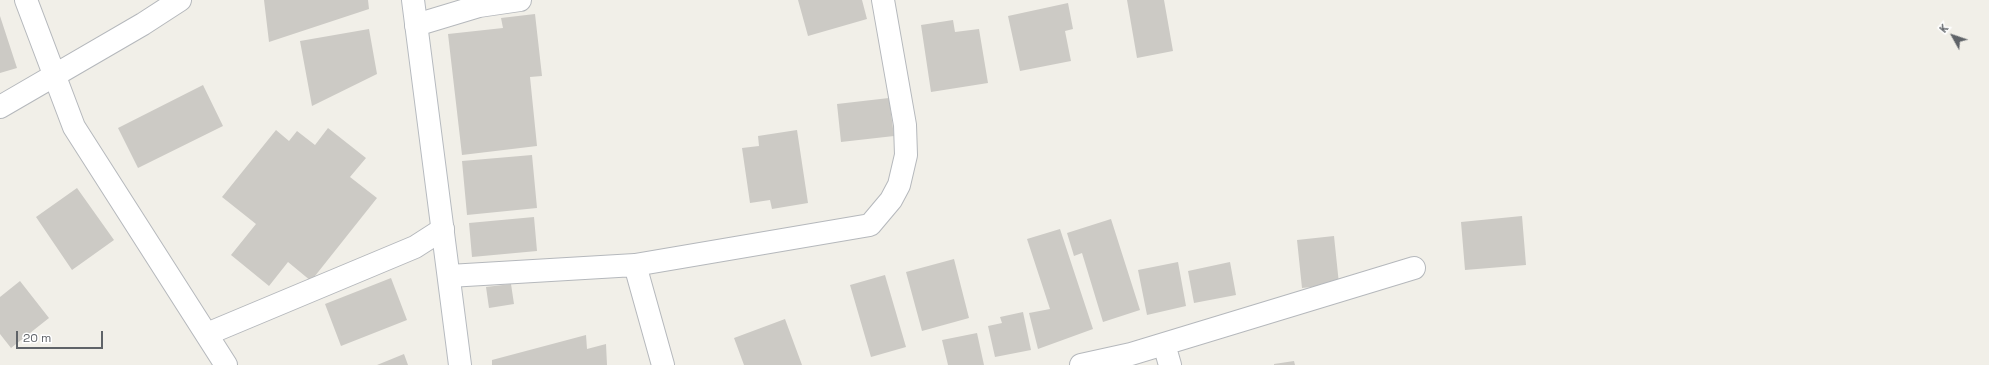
<!DOCTYPE html>
<html>
<head>
<meta charset="utf-8">
<style>
  body { margin:0 }
  #map { position:relative; width:1989px; height:365px; overflow:hidden; background:#f1efe8; font-family:"Space Grotesk",sans-serif }
  canvas { display:block }
  .north { position:absolute; left:1933px; top:16px; width:40px; height:40px; -webkit-text-stroke:3px #fff; paint-order:stroke; rotate:310deg; font-size:11px; font-weight:700; line-height:16px; text-align:center; color:#5f6368 }
  .north::after { content:''; display:block; margin:auto; width:14px; height:18px; background:#5f6368; clip-path:polygon(50% 0,100% 100%,50% 72%,0 100%) }
  .scale { position:absolute; left:16px; top:331px; width:87px; height:18px; box-sizing:border-box; border:2px solid #5f6368; border-top:0; padding-left:5px; font-size:12px; line-height:14px; white-space:nowrap; color:#5f6368; -webkit-text-stroke:3px #fff; paint-order:stroke }
</style>
</head>
<body>
<div id="map">
<canvas width="1989" height="365"></canvas>
<div class="north">K</div>
<div class="scale">20 m</div>
</div>
<script>
const g = document.querySelector('canvas').getContext('2d');
g.lineJoin = 'round';
function fill(path, color) {
  g.fillStyle = color;
  g.fill(path, 'evenodd');
}
function shape(rows) {
  const path = new Path2D();
  for (const r of rows) {
    path.moveTo(r[0], r[1]);
    for (let i = 2; i < r.length; i += 2) path.lineTo(r[i], r[i + 1]);
  }
  return path;
}
function stroke(path, color, width, dash) {
  g.strokeStyle = color;
  g.lineWidth = width;
  g.lineCap = dash ? 'butt' : 'round';
  g.setLineDash(dash || []);
  g.stroke(path);
}
fill(shape([
  [264,0,368,0,369,9,269,42],
  [798,0,862,0,867,19,808,36],
  [1127,0,1164,0,1173,51,1137,58],
  [1068,3,1073,29,1065,31,1071,61,1020,71,1008,16],
  [535,14,542,76,530,77,537,146,462,155,448,34,503,28,501,18],
  [0,16,17,68,0,73],
  [953,20,955,32,979,29,988,83,931,92,921,25],
  [369,29,377,74,312,106,300,41],
  [203,85,223,126,138,168,118,128],
  [889,98,894,136,841,142,837,104],
  [328,128,366,158,350,177,377,198,311,281,288,262,269,286,231,255,256,224,222,197,276,130,289,141,297,131,315,145],
  [797,130,808,203,772,209,770,200,750,203,742,148,759,146,758,136],
  [532,155,537,208,467,215,462,161],
  [77,188,114,240,72,270,36,217],
  [1522,216,1526,265,1465,270,1461,222],
  [534,217,537,251,472,257,469,223],
  [1111,219,1140,310,1103,322,1082,253,1074,256,1067,233],
  [1060,229,1093,329,1038,349,1029,313,1050,309,1027,239],
  [1334,236,1339,284,1302,288,1297,240],
  [954,259,969,318,922,331,906,272],
  [1178,262,1186,306,1147,315,1138,270],
  [1230,262,1236,295,1194,303,1188,271],
  [885,275,906,347,871,357,850,285],
  [391,278,407,320,341,346,325,304],
  [20,281,49,318,11,348,0,334,0,297],
  [511,284,514,304,489,308,486,287],
  [1023,312,1031,350,995,357,988,326,1002,323,1000,317],
  [785,319,802,365,744,365,734,338],
  [977,333,984,365,948,365,942,340],
  [586,335,587,349,606,344,607,365,492,365,492,360],
  [404,354,408,365,377,365],
  [1294,361,1295,365,1274,365,1274,364]
]), '#cccac5');
const street = shape([
  [26,0,74,127,226,365],
  [416,25,479,6,520,0],
  [0,107,143,24,180,0],
  [635,265,663,365],
  [449,276,635,265,870,225,891,200,899,185,906,155,905,125,883,0],
  [207,334,415,247,443,229],
  [1164,344,1170,365],
  [1081,365,1131,354,1414,268]
]);
const secondary = shape([
  [413,0,460,365]
]);
stroke(street, '#b5b8bc', 24);
stroke(secondary, '#b6babf', 24);
stroke(street, '#fff', 22);
stroke(secondary, '#fff', 22);
</script>
</body>
</html>
